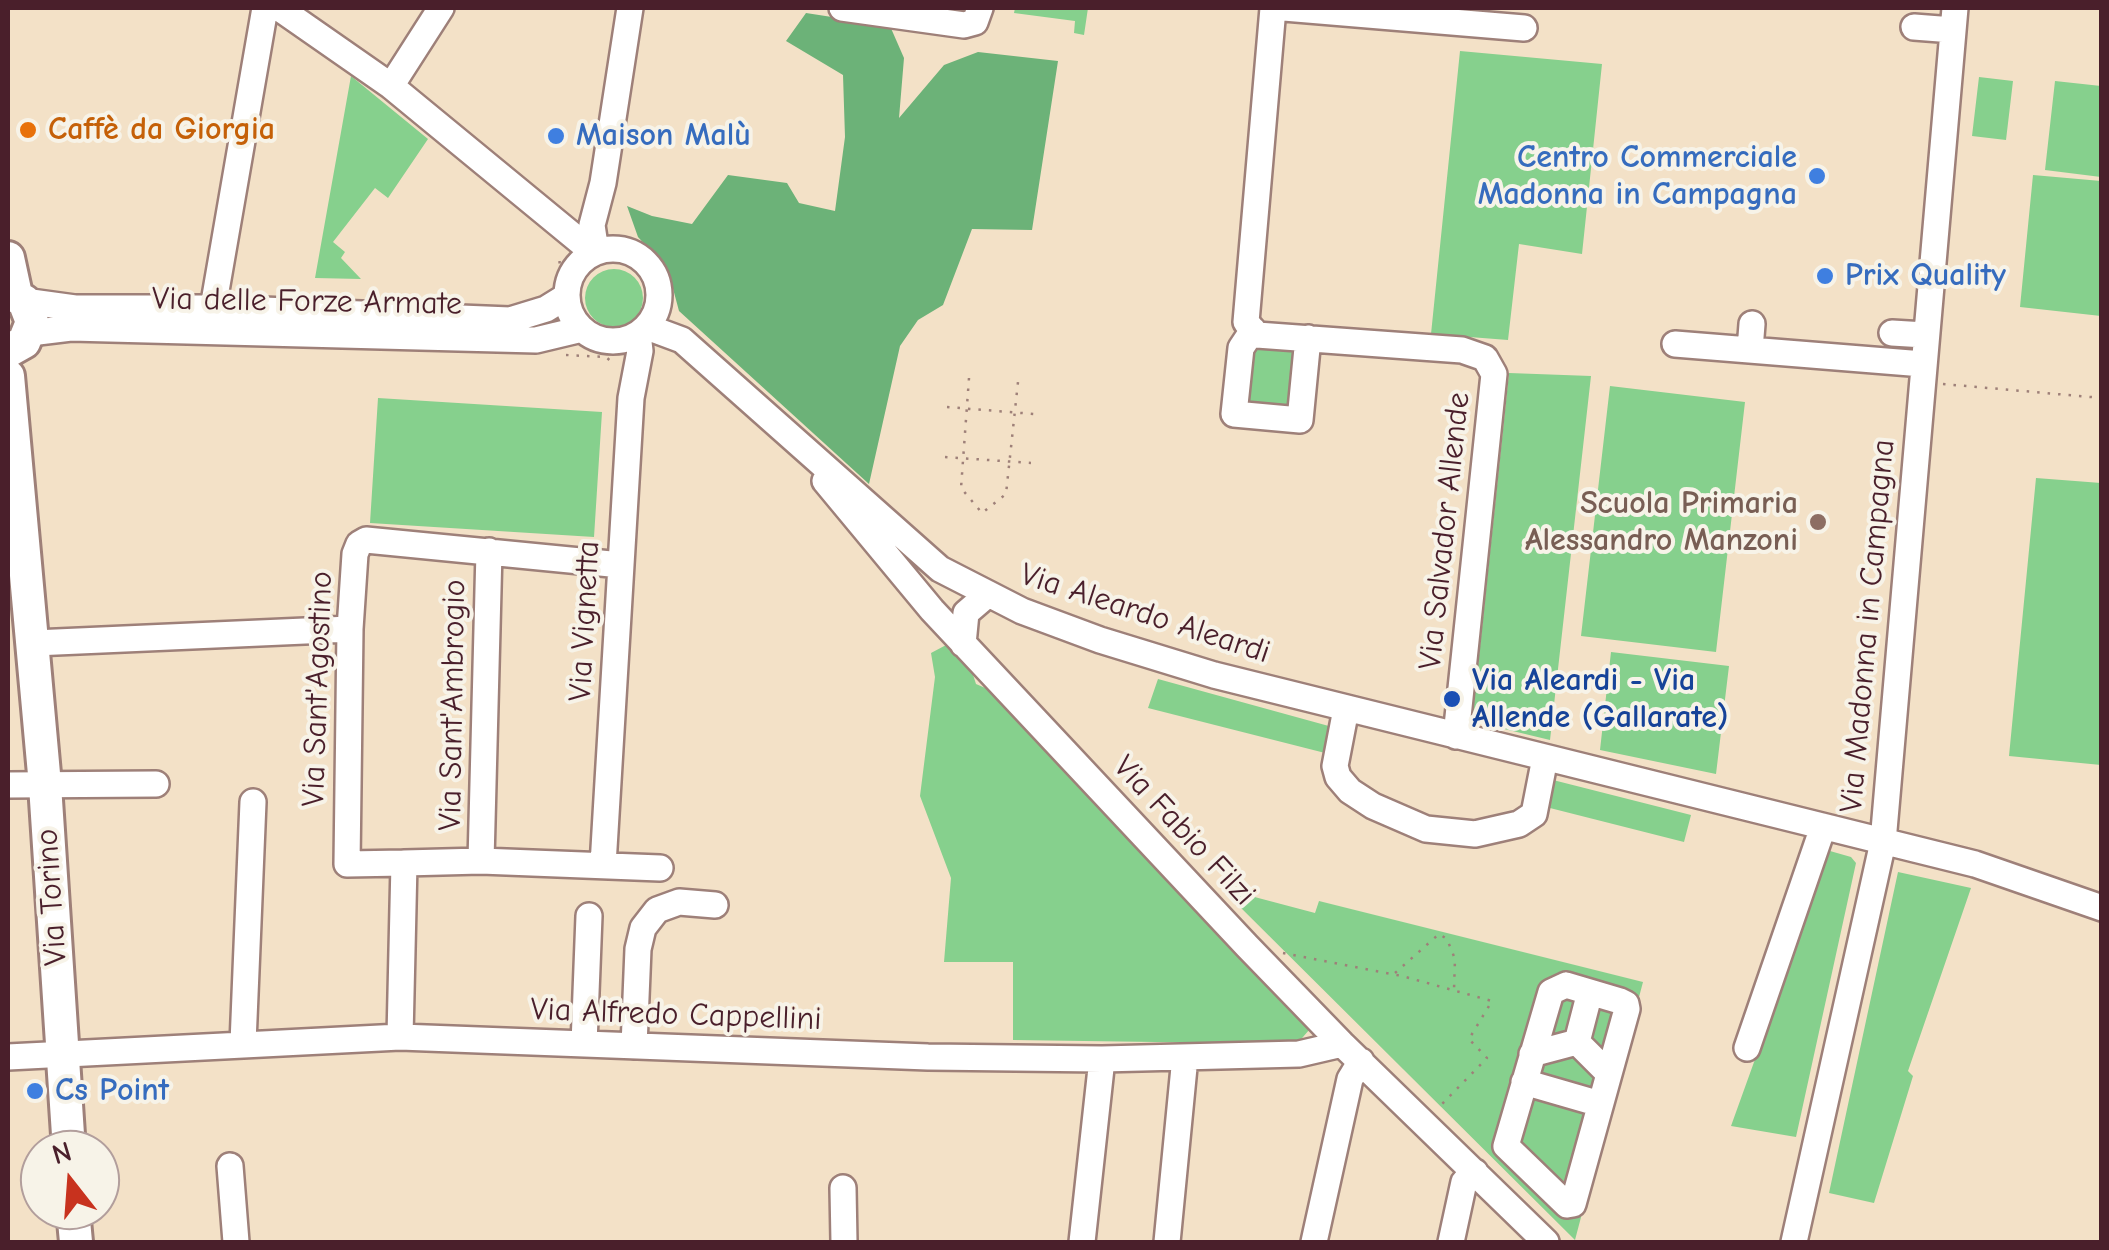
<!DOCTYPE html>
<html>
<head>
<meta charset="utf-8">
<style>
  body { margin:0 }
  #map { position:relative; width:2109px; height:1250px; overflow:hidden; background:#f3e1c7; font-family:"Comic Neue",sans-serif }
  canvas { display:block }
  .frame { position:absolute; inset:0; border:10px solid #4a1f2b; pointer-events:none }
  .north { position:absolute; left:20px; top:1130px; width:100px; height:100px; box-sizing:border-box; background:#f7f3e8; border:2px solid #b29e9c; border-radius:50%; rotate:343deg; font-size:28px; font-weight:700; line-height:40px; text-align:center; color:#4a1f2b }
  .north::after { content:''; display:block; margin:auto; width:35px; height:45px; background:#c8321e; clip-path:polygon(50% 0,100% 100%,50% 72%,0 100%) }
</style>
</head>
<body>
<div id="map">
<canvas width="2109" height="1250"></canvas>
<div class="frame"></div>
<div class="north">N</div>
</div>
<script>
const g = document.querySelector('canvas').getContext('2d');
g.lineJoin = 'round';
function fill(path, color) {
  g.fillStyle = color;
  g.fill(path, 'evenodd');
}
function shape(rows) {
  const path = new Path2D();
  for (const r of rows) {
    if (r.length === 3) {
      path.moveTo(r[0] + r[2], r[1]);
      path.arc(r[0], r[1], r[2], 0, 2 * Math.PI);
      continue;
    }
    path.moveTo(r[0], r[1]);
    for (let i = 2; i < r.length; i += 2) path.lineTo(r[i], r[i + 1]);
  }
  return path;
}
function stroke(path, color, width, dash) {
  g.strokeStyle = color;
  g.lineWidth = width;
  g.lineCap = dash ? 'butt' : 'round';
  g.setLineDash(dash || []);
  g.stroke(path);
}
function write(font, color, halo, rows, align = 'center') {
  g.font = font + ' "Comic Neue",sans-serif';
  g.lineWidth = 8;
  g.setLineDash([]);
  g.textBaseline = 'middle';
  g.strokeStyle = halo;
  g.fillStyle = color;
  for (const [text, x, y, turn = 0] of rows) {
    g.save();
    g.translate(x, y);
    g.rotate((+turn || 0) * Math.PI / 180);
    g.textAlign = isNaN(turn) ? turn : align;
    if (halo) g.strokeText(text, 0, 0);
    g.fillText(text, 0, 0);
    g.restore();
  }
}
fill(shape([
  [1015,8,1088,8,1084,35,1074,33,1075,21,1014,13],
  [1460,51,1602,64,1582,254,1519,244,1508,340,1431,334],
  [351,76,428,139,388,198,375,188,333,242,345,252,341,258,361,279,315,278],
  [1979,77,2013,81,2006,140,1972,136],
  [2055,81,2101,86,2101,177,2045,170],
  [2033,175,2101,181,2101,316,2020,307],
  [614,298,29],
  [1255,344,1292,349,1296,357,1290,403,1286,407,1247,405,1249,348],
  [1509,373,1591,376,1550,740,1492,726,1473,712],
  [1610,386,1745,402,1716,652,1581,636],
  [378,398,602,412,594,537,370,523],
  [2036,478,2101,483,2101,765,2009,756],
  [948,644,967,656,976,684,990,690,1309,1030,1297,1044,1013,1040,1013,962,944,962,951,878,920,796,935,677,931,653],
  [1611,652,1729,666,1716,774,1600,750],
  [1158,679,1336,728,1329,754,1148,708],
  [1553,780,1691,815,1684,842,1546,807],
  [1830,851,1851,857,1856,863,1796,1137,1731,1126],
  [1898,872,1971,888,1908,1071,1913,1076,1874,1203,1829,1193],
  [1247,895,1315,913,1319,901,1643,982,1575,1240,1231,898]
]), '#86d08d');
fill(shape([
  [806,13,890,26,904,58,899,118,944,65,978,52,1058,61,1032,230,972,229,943,305,918,320,900,346,869,484,679,311,668,270,638,237,627,206,652,216,692,224,728,175,787,183,799,203,835,211,845,137,843,75,786,41]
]), '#6cb278');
const minor = shape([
  [279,8,391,86,594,253],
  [842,8,964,25,975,22,980,8],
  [1273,8,1246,322,1257,335,1462,350,1485,358,1494,374,1456,736],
  [1284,8,1524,28],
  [1914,27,1953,30],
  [391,86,441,8],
  [613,295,46],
  [596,252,592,225,603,183,630,8],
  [24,301,75,308,213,308,510,320,546,309,567,296],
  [213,308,265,8],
  [647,327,682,340,940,569,1022,611,1100,640,1214,675,1975,864,2102,908],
  [1253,330,1241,348,1234,414,1300,420,1308,338],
  [30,333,71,328,536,340,582,329],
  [1892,333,1925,335],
  [1675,344,1923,364],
  [1750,350,1752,324],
  [825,481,932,610,1247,946,1342,1044,1546,1242],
  [34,643,350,629],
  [963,644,966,613,987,595],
  [1346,709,1335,766,1338,777,1350,791,1373,806,1426,829,1475,834,1519,824,1534,814,1545,758],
  [8,785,156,784],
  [481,861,489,551],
  [404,863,347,864,350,629,355,554,359,544,366,540,621,565],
  [603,865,631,398,640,351,638,334],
  [1566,985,1620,1001,1626,1004,1627,1009,1573,1204,1567,1205,1506,1146,1551,992,1566,985],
  [400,1037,404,863,481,861,660,868],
  [1577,1042,1590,992],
  [243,1043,253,802],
  [584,1044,589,916],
  [634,1046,638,949,643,928,657,910,679,902,715,905],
  [1747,1048,1823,827],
  [1532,1054,1577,1042,1609,1074],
  [8,1057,400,1037,928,1057,1102,1059,1299,1054,1342,1044],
  [1524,1082,1600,1104],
  [230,1166,236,1242],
  [843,1188,844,1242],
  [1082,1242,1102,1059],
  [1167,1242,1185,1057],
  [1314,1242,1350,1079,1361,1061],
  [1451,1242,1464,1182,1475,1172],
  [1794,1242,1883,842,1955,8]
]);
const major = shape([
  [8,258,16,295],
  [8,292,24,301,32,322,24,342,8,351],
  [8,376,45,785,69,1150],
  [73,1210,76,1242]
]);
stroke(minor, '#9e8079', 30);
stroke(major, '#9e8079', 38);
stroke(shape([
  [559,274,560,253],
  [566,355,606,357,615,365],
  [969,378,961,488,982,513,1006,494,1018,382],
  [1943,384,2102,398],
  [947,407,1034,414],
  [945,457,1031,463],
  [1283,953,1402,976,1492,1001,1469,1039,1487,1058,1440,1106],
  [1395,973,1439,934,1447,939,1455,959,1454,990]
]), '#9e8079', 2.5, [2.5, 8]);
stroke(minor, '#fff', 25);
stroke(major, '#fff', 32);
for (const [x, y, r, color] of [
  [28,130,10,"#e8710a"],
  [556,136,10,"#3f7fe0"],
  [1817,176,10,"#3f7fe0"],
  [1825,276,10,"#3f7fe0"],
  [1818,522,10,"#8d6e63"],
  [1452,699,10,"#1a4fb4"],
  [35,1091,10,"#3f7fe0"]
]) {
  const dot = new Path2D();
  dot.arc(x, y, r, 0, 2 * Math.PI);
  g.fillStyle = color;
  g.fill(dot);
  stroke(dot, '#f7f3e8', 4);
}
write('bold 32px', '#c56008', '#f7f3e8', [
  ["Caffè da Giorgia",48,130]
], 'left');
write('bold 32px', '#366cbe', '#f7f3e8', [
  ["Maison Malù",576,136],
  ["Centro Commerciale",1797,158,"right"],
  ["Madonna in Campagna",1797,195,"right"],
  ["Prix Quality",1845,276],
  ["Cs Point",55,1091]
], 'left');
write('32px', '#4a1f2b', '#f7f3e8', [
  ["Via delle Forze Armate",307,302,1],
  ["Via Salvador Allende",1445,531,-84],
  ["Via Aleardo Aleardi",1145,614,18],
  ["Via Vignetta",585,621,-87],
  ["Via Madonna in Campagna",1868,626,-85],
  ["Via Sant'Agostino",318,689,-88],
  ["Via Sant'Ambrogio",453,705,-89],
  ["Via Fabio Filzi",1184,831,47],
  ["Via Torino",52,897,-94],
  ["Via Alfredo Cappellini",676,1015,2]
]);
write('bold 32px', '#785e54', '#f7f3e8', [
  ["Scuola Primaria",1798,504],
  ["Alessandro Manzoni",1798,541]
], 'right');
write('bold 32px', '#164399', '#f7f3e8', [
  ["Via Aleardi - Via",1472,681],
  ["Allende (Gallarate)",1472,718]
], 'left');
</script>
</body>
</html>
